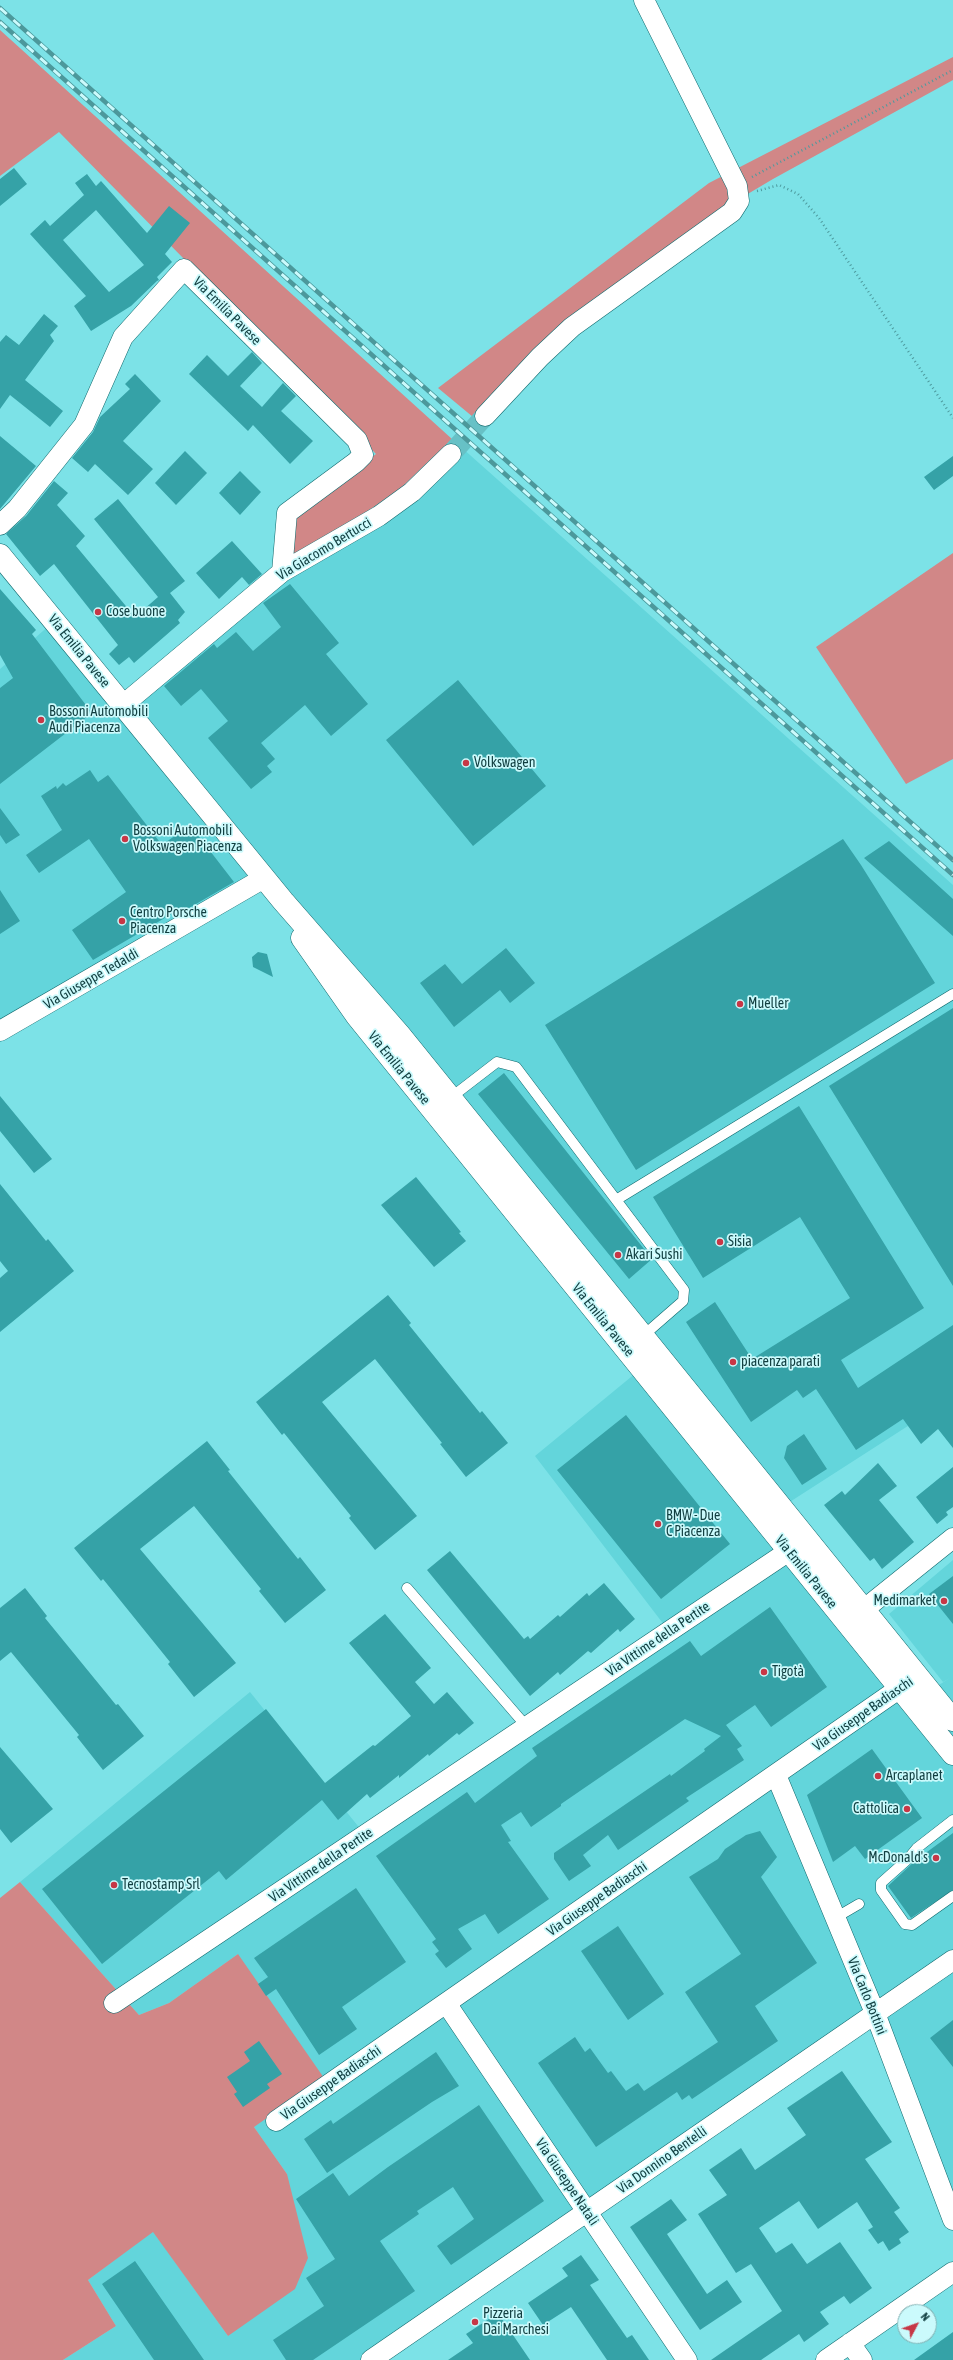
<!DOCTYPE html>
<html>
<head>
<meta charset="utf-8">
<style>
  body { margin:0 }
  #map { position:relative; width:953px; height:2360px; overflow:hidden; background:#7ce2e7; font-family:"Asap Condensed",sans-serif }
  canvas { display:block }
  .north { position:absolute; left:897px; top:2304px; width:40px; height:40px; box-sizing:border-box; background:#cbfafc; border:1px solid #81afb1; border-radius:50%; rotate:49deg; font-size:11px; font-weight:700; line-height:16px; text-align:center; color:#113e40 }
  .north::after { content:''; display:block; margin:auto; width:14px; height:18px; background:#c73746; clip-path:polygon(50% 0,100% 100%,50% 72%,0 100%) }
</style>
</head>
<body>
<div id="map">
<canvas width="953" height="2360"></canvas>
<div class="north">N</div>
</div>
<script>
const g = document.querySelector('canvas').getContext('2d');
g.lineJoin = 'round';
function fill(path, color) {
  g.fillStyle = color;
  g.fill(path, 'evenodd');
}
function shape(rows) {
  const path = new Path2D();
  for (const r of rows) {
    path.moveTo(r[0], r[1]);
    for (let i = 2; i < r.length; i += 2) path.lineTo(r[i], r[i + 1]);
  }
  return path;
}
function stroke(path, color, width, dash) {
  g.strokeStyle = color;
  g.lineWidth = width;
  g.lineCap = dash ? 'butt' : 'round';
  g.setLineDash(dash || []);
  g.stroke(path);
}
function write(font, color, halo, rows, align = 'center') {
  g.font = font + ' "Asap Condensed",sans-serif';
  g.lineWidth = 3.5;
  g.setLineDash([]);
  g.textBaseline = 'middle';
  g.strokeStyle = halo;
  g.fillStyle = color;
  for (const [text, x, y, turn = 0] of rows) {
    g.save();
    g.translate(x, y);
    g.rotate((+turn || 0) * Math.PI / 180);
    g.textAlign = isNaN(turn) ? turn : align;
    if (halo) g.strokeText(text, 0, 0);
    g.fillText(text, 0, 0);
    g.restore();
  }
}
fill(shape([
  [452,439,953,885,953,1397,771,1514,920,1697,950,1678,943,1682,889,1614,953,1560,953,2223,875,2015,372,2360,63,2360,116,2326,88,2280,153,2231,228,2336,287,2174,254,2127,238,1954,169,2003,139,2015,20,1882,250,1692,366,1836,668,1630,535,1456,648,1363,263,880,0,1029,0,669,52,623,121,710,280,572,401,488]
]), '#63d5db');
fill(shape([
  [0,30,452,439,401,488,280,572,288,516,376,454,59,132,0,176],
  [953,57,953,80,773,179,714,214,567,322,473,417,438,388,709,183],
  [953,553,953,759,906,784,816,647],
  [20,1882,139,2015,169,2003,238,1954,324,2078,254,2127,287,2174,308,2258,295,2289,228,2336,153,2232,88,2280,116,2326,63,2360,0,2360,0,1898]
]), '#d18787');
fill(shape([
  [14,168,27,184,0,206,0,179],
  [87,174,96,186,101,181,147,233,169,206,190,223,165,254,172,262,157,277,159,280,157,281,131,306,91,331,74,306,86,296,30,234,45,220,50,226,84,195,75,183],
  [96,210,144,265,109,292,63,240],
  [44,314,58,326,50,335,54,341,25,380,63,411,50,427,10,395,0,409,0,342,6,335,19,345],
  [252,352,262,363,240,386,262,407,283,383,296,396,281,411,313,441,290,464,253,425,248,431,189,374,207,355,228,376],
  [135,374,161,401,123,441,153,469,128,495,95,464,88,472,72,458,93,432,100,417,130,389,125,384],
  [0,436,36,466,0,509],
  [185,451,207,473,176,505,155,483],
  [953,456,953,476,934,490,924,477],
  [240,471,261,492,240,515,219,493],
  [54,481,68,493,57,505,85,536,76,546,135,617,158,597,94,519,118,499,185,581,170,593,185,612,178,620,180,623,134,663,129,657,119,665,109,654,118,645,54,564,40,576,6,534,26,516],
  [232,541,262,574,249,585,242,577,219,599,196,573],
  [290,584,339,643,326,654,368,704,331,736,305,705,261,743,275,759,267,766,272,772,251,789,208,738,228,721,201,689,181,706,164,686,214,644,217,648,236,632,253,651,281,627,263,603],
  [0,589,36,630,32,634,92,713,0,784,0,688,13,678,0,655],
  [458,680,546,786,473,846,386,740],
  [90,770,98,782,108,775,162,845,190,825,234,882,177,915,175,912,93,960,72,930,126,892,89,839,39,873,26,855,62,830,41,796,56,786,57,789,63,783,66,786],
  [0,808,20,835,6,844,0,835],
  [843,839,861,865,935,983,636,1170,545,1025],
  [889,841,953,899,953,936,864,858],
  [0,890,20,921,0,934],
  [506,948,535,983,510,1003,500,990,454,1027,420,983,445,964,462,984],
  [258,952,267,954,273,977,253,967,252,957],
  [953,1008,953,1286,829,1086],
  [504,1073,652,1259,629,1279,478,1094],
  [0,1096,52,1159,34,1173,0,1131],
  [799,1106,924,1308,841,1360,858,1388,953,1325,953,1448,938,1429,921,1444,903,1419,856,1450,816,1389,803,1398,797,1390,751,1422,686,1322,715,1302,752,1359,850,1298,800,1217,703,1278,653,1197],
  [416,1177,461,1232,459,1233,466,1241,434,1267,381,1205],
  [0,1184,46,1241,48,1239,74,1271,0,1332,0,1278,8,1271,0,1261],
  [388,1295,411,1323,409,1325,480,1413,482,1411,508,1443,466,1477,440,1444,442,1443,375,1359,322,1402,417,1516,375,1550,349,1518,351,1516,284,1433,282,1435,256,1402],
  [626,1415,730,1544,661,1599,557,1470],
  [804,1434,827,1469,802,1485,784,1458,787,1446],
  [207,1441,230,1470,228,1471,298,1559,300,1557,326,1590,285,1623,259,1591,261,1589,194,1506,140,1549,236,1663,194,1697,168,1664,170,1662,103,1579,101,1581,74,1548],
  [878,1463,897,1486,879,1500,914,1542,882,1569,874,1558,870,1561,824,1505,842,1491,845,1495],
  [953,1467,953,1507,946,1512,948,1515,937,1524,916,1497],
  [450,1551,524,1639,528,1636,530,1639,558,1615,560,1617,587,1593,589,1596,604,1583,635,1619,620,1632,618,1629,591,1653,588,1651,560,1675,558,1672,530,1696,427,1570],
  [953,1576,953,1624,929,1594],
  [25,1588,47,1616,45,1618,116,1705,118,1704,144,1736,103,1770,77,1737,79,1735,11,1652,0,1661,0,1608],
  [770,1607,827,1687,771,1727,755,1705,726,1725,742,1746,737,1749,744,1760,686,1798,689,1801,618,1850,608,1835,583,1855,591,1866,569,1881,554,1859,554,1853,670,1774,671,1776,705,1751,704,1749,721,1736,685,1719,561,1804,561,1806,531,1827,521,1812,501,1825,511,1841,508,1842,549,1899,498,1934,485,1914,458,1929,472,1949,446,1968,435,1954,439,1951,432,1942,436,1939,376,1856,467,1792,475,1803,537,1756,532,1748,690,1641,701,1656],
  [385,1614,431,1668,415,1682,434,1704,447,1692,474,1723,459,1735,457,1733,429,1756,428,1754,399,1778,399,1775,370,1798,367,1794,338,1820,322,1800,226,1880,219,1871,102,1964,42,1889,266,1709,325,1783,373,1745,375,1746,411,1716,349,1643],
  [0,1747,53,1809,11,1843,0,1829],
  [872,1749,922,1818,865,1859,855,1846,833,1862,807,1795],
  [760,1831,777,1857,761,1877,817,1963,755,2006,778,2041,692,2099,689,2095,682,2100,677,2092,596,2147,538,2063,575,2037,585,2052,590,2048,608,2073,611,2071,626,2091,638,2083,644,2091,718,2042,685,1992,741,1954,689,1877,718,1859,725,1849,746,1835],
  [953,1833,953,1890,911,1918,888,1886,916,1860],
  [356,1888,406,1962,342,2007,357,2029,319,2055,276,1989,266,1996,258,1984,268,1977,254,1958],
  [618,1926,664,1994,628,2020,581,1951],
  [953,2020,953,2067,930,2038],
  [259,2041,282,2074,267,2084,270,2088,243,2107,234,2094,237,2092,227,2077,250,2061,244,2052],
  [436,2052,459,2086,432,2102,327,2173,304,2139,331,2120,333,2124],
  [842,2071,892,2142,865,2159,900,2208,894,2212,909,2232,899,2239,901,2243,889,2251,883,2241,878,2244,868,2230,873,2227,857,2202,818,2229,799,2201,759,2228,776,2253,792,2243,807,2264,840,2242,872,2288,850,2304,844,2296,820,2312,829,2324,804,2342,799,2334,761,2360,711,2360,782,2311,751,2264,736,2273,698,2214,727,2195,709,2170,741,2148,755,2170,806,2135,787,2108],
  [479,2105,544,2201,451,2265,437,2246,474,2219,453,2187,417,2211,419,2214,380,2241,415,2291,313,2360,286,2360,273,2340,324,2306,306,2278,335,2259,296,2199,333,2173,349,2196,388,2167],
  [671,2199,687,2220,667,2234,707,2294,727,2280,742,2302,700,2330,630,2227],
  [581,2255,599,2280,590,2285,627,2338,632,2335,649,2360,607,2360,571,2307,543,2325,528,2303,568,2276,562,2268],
  [135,2261,204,2360,154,2360,102,2284],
  [498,2313,530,2360,448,2360,473,2343,466,2334],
  [953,2332,953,2360,914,2360]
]), '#35a2a7');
stroke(shape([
  [451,454,485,416]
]), '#67c1c6', 20, [20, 10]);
const service = shape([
  [449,1099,497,1062,516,1067,684,1290,683,1301,644,1335],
  [616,1200,953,994],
  [407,1588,527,1727],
  [953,1820,917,1848,908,1859,881,1883,881,1890,905,1924,912,1925,953,1896],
  [835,1918,859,1904]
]);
const minor = shape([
  [485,416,540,357,572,327,732,212,739,201,737,186,644,0],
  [0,525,17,509,84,425,123,337,184,269,357,440,363,455,356,462,287,513,282,572],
  [123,705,282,572,379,516,412,492,451,454],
  [0,1031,264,878],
  [852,1619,953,1538],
  [776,1775,875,2013,953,2220],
  [114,2003,789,1551],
  [446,2003,687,2360],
  [276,2121,913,1679],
  [850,2343,862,2360],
  [371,2360,953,1960],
  [826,2360,953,2272]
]);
const primary = shape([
  [0,555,283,901,399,1034,953,1720],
  [302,938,356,1015,953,1754]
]);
stroke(service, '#10696d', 11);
stroke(minor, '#10696d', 21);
stroke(primary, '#10696d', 23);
stroke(shape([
  [752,177,953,70],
  [757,191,779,185,798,194,819,218,953,418]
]), '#4d9a9e', 2.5, [1, 3]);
stroke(service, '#fff', 10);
stroke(minor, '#fff', 20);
stroke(primary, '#fff', 22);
const rail = shape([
  [0,8,953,860],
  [0,22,953,875]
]);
stroke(rail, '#4c989b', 4.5);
stroke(rail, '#cbfafc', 3, [9]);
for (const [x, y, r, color] of [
  [98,612,4,"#c73746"],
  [41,720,4,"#c73746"],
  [466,763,4,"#c73746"],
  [125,839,4,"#c73746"],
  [122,921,4,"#c73746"],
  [740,1004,4,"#c73746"],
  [720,1242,4,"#c73746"],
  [618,1255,4,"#c73746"],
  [733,1362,4,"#c73746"],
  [658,1524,4,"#c73746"],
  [944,1601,4,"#c73746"],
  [764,1672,4,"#c73746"],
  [878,1776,4,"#c73746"],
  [907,1809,4,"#c73746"],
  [936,1858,4,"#c73746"],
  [114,1885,4,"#c73746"],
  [475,2322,4,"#c73746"]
]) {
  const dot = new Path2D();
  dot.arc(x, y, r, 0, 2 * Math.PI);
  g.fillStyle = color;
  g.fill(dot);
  stroke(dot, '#cbfafc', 1.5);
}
write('14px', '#113e40', '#cbfafc', [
  ["Via Emilia Pavese",227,311,45],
  ["Via Giacomo Bertucci",324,549,-31],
  ["Via Emilia Pavese",79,651,51],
  ["Via Giuseppe Tedaldi",91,979,-30],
  ["Via Emilia Pavese",399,1068,51],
  ["Via Emilia Pavese",603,1320,51],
  ["Via Emilia Pavese",806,1572,51],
  ["Via Vittime della Pertite",658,1639,-34],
  ["Via Giuseppe Badiaschi",863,1714,-35],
  ["Via Vittime della Pertite",321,1865,-34],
  ["Via Giuseppe Badiaschi",597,1899,-35],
  ["Via Carlo Bottini",867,1996,68],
  ["Via Giuseppe Badiaschi",331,2083,-35],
  ["Via Donnino Bentelli",662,2160,-35],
  ["Via Giuseppe Natali",567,2182,56]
]);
write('14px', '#113e40', '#cbfafc', [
  ["Cose buone",106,612],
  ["Bossoni Automobili",49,712],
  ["Audi Piacenza",49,728],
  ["Volkswagen",474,763],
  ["Bossoni Automobili",133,831],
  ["Volkswagen Piacenza",133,847],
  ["Centro Porsche",130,913],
  ["Piacenza",130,929],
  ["Mueller",748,1004],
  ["Sisia",728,1242],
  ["Akari Sushi",626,1255],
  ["piacenza parati",741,1362],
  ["BMW - Due",666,1516],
  ["C Piacenza",666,1532],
  ["Medimarket",936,1601,"right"],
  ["Tigotà",772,1672],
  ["Arcaplanet",886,1776],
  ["Cattolica",899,1809,"right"],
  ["McDonald's",928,1858,"right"],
  ["Tecnostamp Srl",122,1885],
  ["Pizzeria",483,2314],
  ["Dai Marchesi",483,2330]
], 'left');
</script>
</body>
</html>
